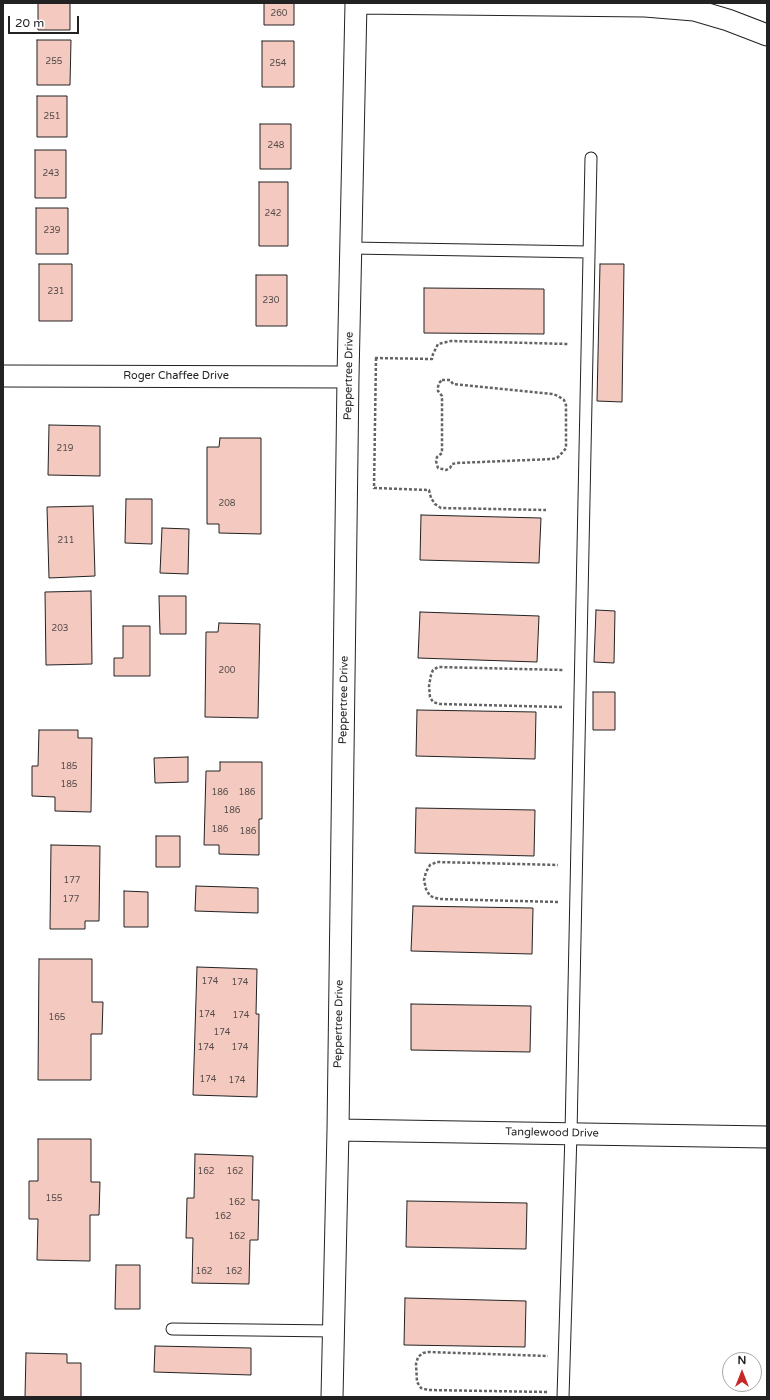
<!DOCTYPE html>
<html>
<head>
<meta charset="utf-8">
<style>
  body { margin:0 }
  #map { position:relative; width:770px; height:1400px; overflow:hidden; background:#fff; font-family:"Varela Round",sans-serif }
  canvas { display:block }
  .frame { position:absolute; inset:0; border:4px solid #222; pointer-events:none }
  .north { position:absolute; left:722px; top:1352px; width:40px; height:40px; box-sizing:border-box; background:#fff; border:1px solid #a7a7a7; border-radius:50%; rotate:0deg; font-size:11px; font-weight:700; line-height:16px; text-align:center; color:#222 }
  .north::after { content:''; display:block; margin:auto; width:14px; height:18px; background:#c62828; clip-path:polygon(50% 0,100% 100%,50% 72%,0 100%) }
  .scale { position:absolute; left:8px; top:16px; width:71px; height:18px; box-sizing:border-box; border:2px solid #222; border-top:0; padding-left:5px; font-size:12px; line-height:14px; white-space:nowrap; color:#222; -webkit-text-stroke:3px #fff; paint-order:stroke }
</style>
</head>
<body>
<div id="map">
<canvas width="770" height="1400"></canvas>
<div class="frame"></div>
<div class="north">N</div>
<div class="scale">20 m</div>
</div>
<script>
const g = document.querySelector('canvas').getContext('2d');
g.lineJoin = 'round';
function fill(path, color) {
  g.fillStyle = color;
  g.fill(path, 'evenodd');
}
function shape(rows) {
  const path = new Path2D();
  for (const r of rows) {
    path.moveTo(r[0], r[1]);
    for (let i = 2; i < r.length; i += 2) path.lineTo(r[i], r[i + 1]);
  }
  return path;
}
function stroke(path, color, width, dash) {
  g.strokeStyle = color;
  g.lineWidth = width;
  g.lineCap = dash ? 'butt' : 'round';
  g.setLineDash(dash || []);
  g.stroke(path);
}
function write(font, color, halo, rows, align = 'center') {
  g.font = font + ' "Varela Round",sans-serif';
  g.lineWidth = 3;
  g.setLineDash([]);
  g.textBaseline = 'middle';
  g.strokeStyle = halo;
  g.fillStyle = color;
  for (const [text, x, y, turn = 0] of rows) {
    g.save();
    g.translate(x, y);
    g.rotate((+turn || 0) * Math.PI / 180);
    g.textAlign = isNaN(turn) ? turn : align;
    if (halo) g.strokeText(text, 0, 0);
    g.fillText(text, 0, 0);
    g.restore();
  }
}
const building = shape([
  [38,3,70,3,70,30,38,30,38,3],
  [264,3,294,3,294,25,264,25,264,3],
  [37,40,71,40,70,85,37,85,37,40],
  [262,41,294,41,294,87,262,87,262,41],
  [37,96,67,96,67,137,37,137,37,96],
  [260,124,291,124,291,169,260,169,260,124],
  [35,150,66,150,66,198,35,198,35,150],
  [259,182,288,182,288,246,259,246,259,182],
  [36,208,68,208,68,254,36,254,36,208],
  [39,264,72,264,72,321,39,321,39,264],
  [600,264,624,264,622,402,597,401,600,264],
  [256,275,287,275,287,326,256,326,256,275],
  [424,288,544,289,544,334,424,333,424,288],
  [49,425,100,426,100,476,48,475,49,425],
  [220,438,261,438,261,534,219,533,219,524,207,524,207,447,219,447,220,438],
  [126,499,152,499,152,544,125,543,126,499],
  [93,506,95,576,49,578,47,507,93,506],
  [421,515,541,518,539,563,420,560,421,515],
  [162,528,189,529,188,574,160,573,162,528],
  [91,591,92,664,46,665,45,592,91,591],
  [159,596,186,596,186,634,160,634,159,596],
  [596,610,615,611,614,663,594,662,596,610],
  [420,612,539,616,537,662,418,658,420,612],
  [219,623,260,624,258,718,205,717,206,632,218,632,219,623],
  [123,626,150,626,150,676,114,676,114,658,123,658,123,626],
  [593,692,615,692,615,730,593,730,593,692],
  [417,710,536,712,535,759,416,756,417,710],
  [39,730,78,730,78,738,92,738,91,812,55,811,55,797,32,796,32,766,38,766,39,730],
  [188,757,188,782,155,783,154,758,188,757],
  [220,762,262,762,262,819,259,819,259,855,219,854,219,845,204,845,206,771,220,771,220,762],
  [416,808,535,810,534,856,415,853,416,808],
  [156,836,180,836,180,867,156,867,156,836],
  [51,845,100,846,99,921,85,921,85,929,50,929,51,845],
  [196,886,258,888,258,913,195,911,196,886],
  [124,891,148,892,148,927,124,927,124,891],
  [413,906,533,908,532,954,411,951,413,906],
  [39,959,92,959,92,1002,103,1002,102,1034,91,1034,91,1080,38,1080,39,959],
  [197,967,257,969,256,1014,259,1014,257,1097,193,1095,197,967],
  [411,1004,531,1006,530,1052,411,1050,411,1004],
  [38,1139,91,1139,91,1182,100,1182,99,1215,90,1215,90,1261,37,1260,38,1219,29,1219,29,1181,38,1181,38,1139],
  [195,1154,253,1156,252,1200,259,1200,258,1240,250,1240,249,1284,192,1283,193,1238,186,1238,187,1198,194,1198,195,1154],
  [407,1201,527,1203,526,1249,406,1247,407,1201],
  [116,1265,140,1265,140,1309,115,1309,116,1265],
  [405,1298,526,1301,525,1347,404,1345,405,1298],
  [155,1346,251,1348,251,1375,154,1372,155,1346],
  [26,1353,67,1354,67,1363,81,1363,81,1397,25,1397,26,1353]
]);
fill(building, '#f3c9c0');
stroke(building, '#222', 1);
const lane = shape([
  [351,248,589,252],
  [172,1329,334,1331],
  [563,1397,571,1133,591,158]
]);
const street = shape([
  [356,3,645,6,694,10,728,20,767,35],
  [3,376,348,377],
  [338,1130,767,1137],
  [332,1397,338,1130,348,377,356,3]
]);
stroke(lane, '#222', 13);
stroke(street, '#222', 23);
stroke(shape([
  [375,358,432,359,433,354,438,344,451,341,569,344],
  [376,358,374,488,429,490,431,498,435,504,441,508,546,510],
  [442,380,450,380,453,384,553,394,558,396,564,400,566,405,566,448,563,452,557,458,552,459,457,463,452,464,450,468,446,470,438,468,436,461,437,457,442,453,442,396,438,391,438,387,439,383,442,380],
  [562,707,440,704,433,702,430,697,429,686,431,675,433,670,438,667,564,670],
  [558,902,439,899,430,896,426,889,424,880,426,872,430,865,437,862,558,865],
  [547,1392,428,1390,421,1388,417,1382,416,1364,418,1357,423,1353,429,1352,548,1356]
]), '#646464', 2.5, [3, 2]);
stroke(lane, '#fff', 11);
stroke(street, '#fff', 21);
write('9px', '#564c4a', null, [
  ["260",279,14],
  ["255",54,62],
  ["254",278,64],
  ["251",52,117],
  ["248",276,146],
  ["243",51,174],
  ["242",273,214],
  ["239",52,231],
  ["231",56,292],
  ["230",271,301],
  ["219",65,449],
  ["208",227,504],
  ["211",66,541],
  ["203",60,629],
  ["200",227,671],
  ["185",69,767],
  ["185",69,785],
  ["186",220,793],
  ["186",247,793],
  ["186",232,811],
  ["186",220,830],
  ["186",248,832],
  ["177",72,881],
  ["177",71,900],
  ["174",210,982],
  ["174",240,983],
  ["174",207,1015],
  ["174",241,1016],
  ["165",57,1018],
  ["174",222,1033],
  ["174",206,1048],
  ["174",240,1048],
  ["174",208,1080],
  ["174",237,1081],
  ["162",206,1172],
  ["162",235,1172],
  ["155",54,1199],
  ["162",237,1203],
  ["162",223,1217],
  ["162",237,1237],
  ["162",204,1272],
  ["162",234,1272]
]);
write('11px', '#222', '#fff', [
  ["Roger Chaffee Drive",176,376],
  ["Peppertree Drive",349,376,-89],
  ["Peppertree Drive",344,700,-89],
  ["Peppertree Drive",339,1024,-89],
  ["Tanglewood Drive",552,1133,1]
]);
</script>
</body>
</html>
